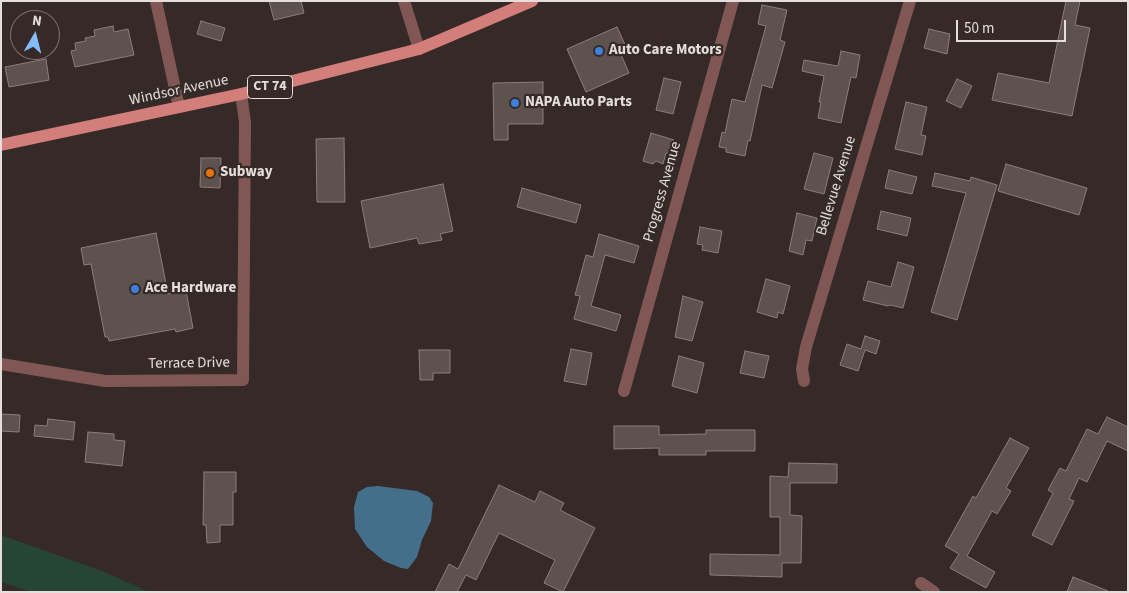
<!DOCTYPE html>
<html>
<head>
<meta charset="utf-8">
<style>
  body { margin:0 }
  #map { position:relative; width:1129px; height:593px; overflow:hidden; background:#352a27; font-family:"Source Sans 3",sans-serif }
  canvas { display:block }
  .frame { position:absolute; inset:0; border:2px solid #e5dedc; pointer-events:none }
  .north { position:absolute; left:10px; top:10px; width:50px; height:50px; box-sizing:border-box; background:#352a27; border:1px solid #7b726f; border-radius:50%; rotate:8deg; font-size:14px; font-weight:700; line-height:20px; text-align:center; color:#e5dedc }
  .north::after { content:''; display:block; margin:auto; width:18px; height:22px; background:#85bbfb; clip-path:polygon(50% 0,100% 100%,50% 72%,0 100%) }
  .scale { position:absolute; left:956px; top:20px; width:110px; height:22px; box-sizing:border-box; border:2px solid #e5dedc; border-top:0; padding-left:6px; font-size:15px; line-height:18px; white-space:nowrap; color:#e5dedc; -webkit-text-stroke:4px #352a27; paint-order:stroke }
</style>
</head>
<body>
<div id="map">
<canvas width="1129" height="593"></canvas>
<div class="frame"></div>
<div class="north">N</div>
<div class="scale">50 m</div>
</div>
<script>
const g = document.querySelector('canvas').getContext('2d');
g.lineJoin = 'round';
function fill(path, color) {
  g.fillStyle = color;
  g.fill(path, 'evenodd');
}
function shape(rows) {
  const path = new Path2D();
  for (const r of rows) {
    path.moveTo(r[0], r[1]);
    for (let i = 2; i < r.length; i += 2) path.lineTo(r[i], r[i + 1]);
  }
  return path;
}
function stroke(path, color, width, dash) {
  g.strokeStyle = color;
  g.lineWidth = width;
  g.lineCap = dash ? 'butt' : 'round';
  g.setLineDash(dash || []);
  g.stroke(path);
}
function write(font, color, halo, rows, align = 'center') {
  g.font = font + ' "Source Sans 3",sans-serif';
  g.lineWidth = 4.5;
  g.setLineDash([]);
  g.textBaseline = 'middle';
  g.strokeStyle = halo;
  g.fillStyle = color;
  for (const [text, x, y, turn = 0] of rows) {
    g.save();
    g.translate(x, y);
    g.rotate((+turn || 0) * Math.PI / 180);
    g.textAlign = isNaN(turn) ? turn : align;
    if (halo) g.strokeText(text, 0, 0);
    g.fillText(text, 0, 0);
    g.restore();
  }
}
fill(shape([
  [1,535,102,571,149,592,31,592,1,582]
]), '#264534');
fill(shape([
  [378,486,417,491,429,497,433,503,431,521,422,540,417,557,408,569,401,568,384,561,367,547,355,529,354,507,358,492,367,487]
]), '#436f8b');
const building = shape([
  [269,1,301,1,304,13,274,20,269,1],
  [1066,1,1080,1,1075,25,1090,28,1072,116,992,100,998,73,1049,83,1066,1],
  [762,5,787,10,780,40,785,42,772,88,762,85,750,141,748,140,745,156,726,152,726,148,719,147,722,132,725,133,732,99,745,102,766,26,758,24,762,5],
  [201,21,225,28,221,41,197,34,201,21],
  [113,26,114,32,128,29,134,55,75,67,71,51,76,50,75,43,86,41,85,38,95,36,94,30,113,26],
  [617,27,626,47,619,50,629,73,586,92,567,49,617,27],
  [929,29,950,34,947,54,924,48,929,29],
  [841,51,860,55,856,78,851,77,841,123,818,118,821,102,819,102,824,76,802,71,804,60,838,66,841,51],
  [46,59,49,80,9,87,5,67,46,59],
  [664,78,681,82,673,114,656,110,664,78],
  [957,79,972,86,961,108,946,101,957,79],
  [543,82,543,124,508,124,508,140,494,140,493,83,543,82],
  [906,102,927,107,921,135,926,136,922,155,895,149,906,102],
  [651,133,674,140,670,154,666,153,663,164,656,161,653,164,643,161,651,133],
  [344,138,345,202,317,202,316,139,344,138],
  [814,153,833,158,824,194,804,189,814,153],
  [201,158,221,158,220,188,200,187,201,158],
  [1006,164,1087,188,1079,215,998,191,1006,164],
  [889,170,917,177,912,194,885,188,889,170],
  [935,173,970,181,971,177,997,185,957,320,931,312,966,193,932,186,935,173],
  [443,184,453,231,440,234,442,240,419,244,417,238,370,248,361,201,443,184],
  [522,188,581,205,576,223,517,207,522,188],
  [881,211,911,218,907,236,877,229,881,211],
  [797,213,817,218,812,241,806,240,803,255,789,251,797,213],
  [700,227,722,231,718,253,702,250,703,245,697,244,700,227],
  [156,233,168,294,186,291,193,328,176,332,175,329,109,341,108,337,105,337,91,264,84,265,81,248,156,233],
  [599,234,639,246,634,263,605,255,591,306,621,315,616,331,574,319,580,296,575,295,586,255,593,257,599,234],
  [898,262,914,267,903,308,890,305,888,306,863,300,868,281,891,287,898,262],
  [766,279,790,286,783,314,778,312,777,318,757,312,766,279],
  [683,296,703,302,692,341,675,337,683,296],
  [865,336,880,341,876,354,865,350,858,371,840,365,847,344,861,349,865,336],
  [571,349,592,353,586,385,564,381,571,349],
  [419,350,450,350,450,373,433,373,433,380,420,380,419,350],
  [745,351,769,356,764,378,740,373,745,351],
  [679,356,704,363,697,393,672,386,679,356],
  [1,414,20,415,19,432,1,431,1,414],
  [1107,417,1128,427,1128,451,1107,441,1087,482,1079,478,1069,499,1074,501,1052,545,1032,535,1053,493,1048,490,1060,468,1066,471,1087,429,1098,434,1107,417],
  [48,419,75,422,73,440,34,436,35,425,47,426,48,419],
  [614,426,659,426,659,435,706,434,706,430,755,430,755,451,706,451,706,455,659,455,659,448,614,449,614,426],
  [88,432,114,434,114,440,125,441,122,466,85,462,88,432],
  [1010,438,1029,448,1006,488,1011,491,997,514,992,511,967,556,995,572,986,588,950,568,959,554,945,546,973,496,976,498,1010,438],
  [789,463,837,464,837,483,790,483,790,515,802,516,801,563,782,563,782,577,710,575,710,554,780,555,780,517,770,517,770,476,788,477,789,463],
  [204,472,236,472,236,492,233,492,233,525,220,525,220,542,207,543,206,525,203,525,204,472],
  [499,485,535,502,540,491,564,503,560,510,595,528,563,592,544,583,555,560,499,533,476,580,466,575,457,592,435,592,449,564,458,569,499,485],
  [1073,577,1108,591,1107,592,1067,592,1073,577]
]);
fill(building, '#5d524e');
stroke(building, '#8b7e7a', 1);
stroke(shape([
  [156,1,179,107],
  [404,1,419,49],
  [1,364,105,381,243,380,245,122,241,94],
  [804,381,802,369,806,347,910,1],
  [624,391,733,1],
  [921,583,934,592]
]), '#815755', 12);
stroke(shape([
  [1,145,241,94,419,49,532,1]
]), '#d37e7b', 12);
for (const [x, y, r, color] of [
  [599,51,5,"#3f7fe0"],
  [515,103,5,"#3f7fe0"],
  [210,173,5,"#e8710a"],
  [135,289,5,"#3f7fe0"]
]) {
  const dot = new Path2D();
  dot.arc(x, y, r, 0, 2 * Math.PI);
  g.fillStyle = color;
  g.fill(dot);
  stroke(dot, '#352a27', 2);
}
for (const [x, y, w] of [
  [270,87,45]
]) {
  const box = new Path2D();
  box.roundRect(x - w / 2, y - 11.5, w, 23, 4);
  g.fillStyle = '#352a27';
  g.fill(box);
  stroke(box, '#e5dedc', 1);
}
write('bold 14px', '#e5dedc', null, [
  ["CT 74",270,87]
]);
write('bold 15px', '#e5dedc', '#352a27', [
  ["Auto Care Motors",609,51],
  ["NAPA Auto Parts",525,103],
  ["Subway",220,173],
  ["Ace Hardware",145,289]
], 'left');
write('15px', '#e5dedc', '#352a27', [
  ["Windsor Avenue",179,91,-12],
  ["Bellevue Avenue",837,186,-73],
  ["Progress Avenue",663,192,-74],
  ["Terrace Drive",189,364,-1]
]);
</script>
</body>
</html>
